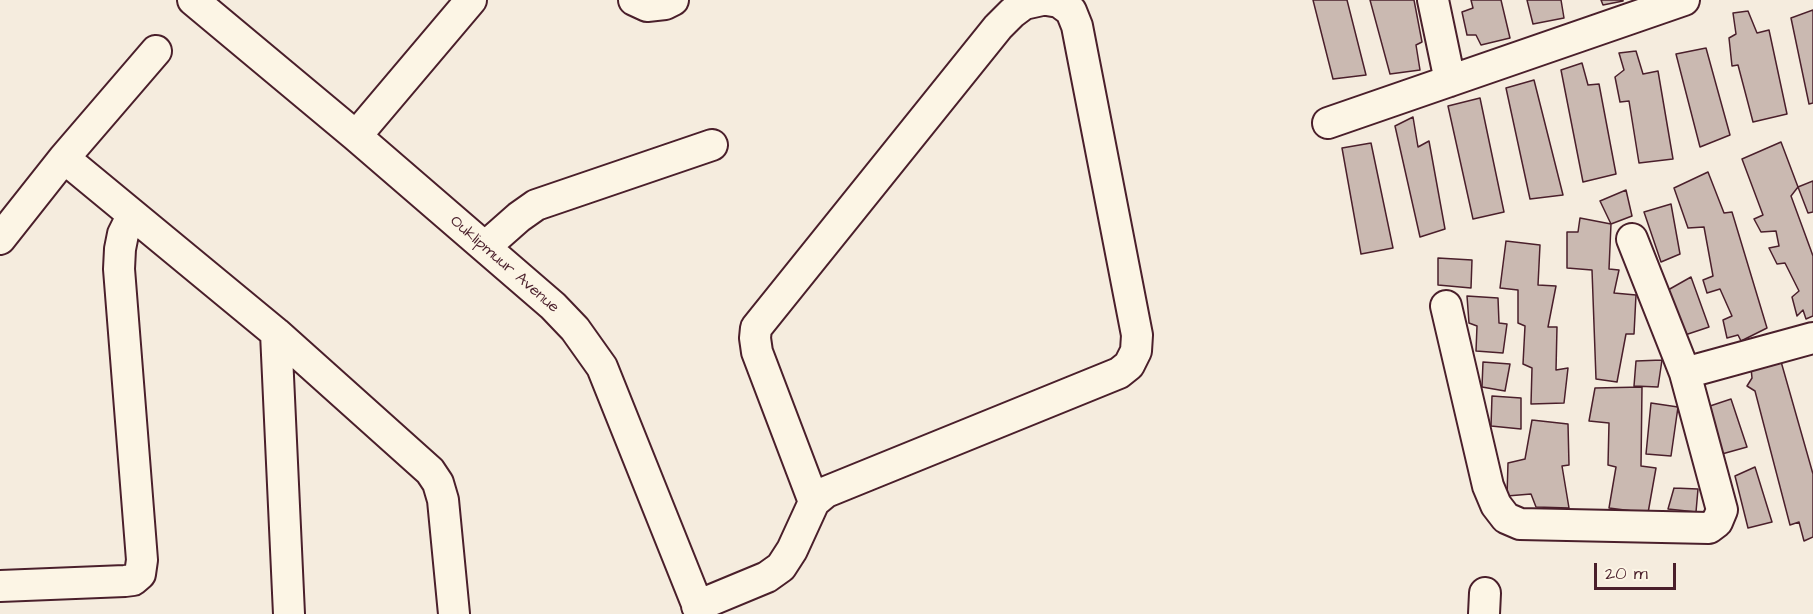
<!DOCTYPE html>
<html>
<head>
<meta charset="utf-8">
<style>
  body { margin:0 }
  #map { position:relative; width:1813px; height:614px; overflow:hidden; background:#f5ecde; font-family:"Architects Daughter",sans-serif }
  canvas { display:block }
  .scale { position:absolute; left:1594px; top:563px; width:82px; height:27px; box-sizing:border-box; border:3px solid #4a1f2b; border-top:0; padding-left:8px; font-size:18px; line-height:21px; white-space:nowrap; color:#4a1f2b; -webkit-text-stroke:4px #fcf5e5; paint-order:stroke }
</style>
</head>
<body>
<div id="map">
<canvas width="1813" height="614"></canvas>
<div class="scale">20 m</div>
</div>
<script>
const g = document.querySelector('canvas').getContext('2d');
g.lineJoin = 'round';
function fill(path, color) {
  g.fillStyle = color;
  g.fill(path, 'evenodd');
}
function shape(rows) {
  const path = new Path2D();
  for (const r of rows) {
    path.moveTo(r[0], r[1]);
    for (let i = 2; i < r.length; i += 2) path.lineTo(r[i], r[i + 1]);
  }
  return path;
}
function stroke(path, color, width, dash) {
  g.strokeStyle = color;
  g.lineWidth = width;
  g.lineCap = dash ? 'butt' : 'round';
  g.setLineDash(dash || []);
  g.stroke(path);
}
function write(font, color, halo, rows, align = 'center') {
  g.font = font + ' "Architects Daughter",sans-serif';
  g.lineWidth = 5;
  g.setLineDash([]);
  g.textBaseline = 'middle';
  g.strokeStyle = halo;
  g.fillStyle = color;
  for (const [text, x, y, turn = 0] of rows) {
    g.save();
    g.translate(x, y);
    g.rotate((+turn || 0) * Math.PI / 180);
    g.textAlign = isNaN(turn) ? turn : align;
    if (halo) g.strokeText(text, 0, 0);
    g.fillText(text, 0, 0);
    g.restore();
  }
}
const building = shape([
  [1313,0,1347,0,1366,75,1333,79,1313,0],
  [1370,0,1414,0,1422,42,1416,45,1420,70,1390,74,1370,0],
  [1471,0,1501,0,1510,38,1481,45,1476,35,1467,35,1462,12,1473,8,1471,0],
  [1527,0,1561,0,1564,18,1533,24,1527,0],
  [1601,0,1623,0,1623,1,1603,5,1601,0],
  [1813,10,1813,103,1809,104,1791,18,1813,10],
  [1748,11,1757,33,1769,30,1787,114,1753,122,1738,65,1732,66,1729,38,1736,34,1733,13,1748,11],
  [1706,48,1730,135,1700,147,1676,54,1706,48],
  [1636,51,1643,74,1658,71,1673,159,1639,163,1629,101,1620,102,1615,77,1624,70,1619,53,1636,51],
  [1582,63,1588,85,1599,84,1616,174,1583,182,1561,70,1582,63],
  [1534,80,1563,195,1530,199,1506,88,1534,80],
  [1480,98,1504,212,1473,219,1448,106,1480,98],
  [1413,117,1418,147,1429,141,1445,229,1420,237,1395,126,1413,117],
  [1781,142,1798,187,1791,196,1813,256,1813,316,1806,319,1803,310,1797,316,1792,297,1799,291,1785,263,1777,264,1769,248,1779,246,1776,231,1761,232,1754,219,1763,215,1742,159,1781,142],
  [1371,143,1393,248,1361,254,1342,148,1371,143],
  [1708,172,1724,213,1732,212,1767,328,1741,341,1738,335,1727,338,1723,320,1732,316,1720,289,1707,293,1703,280,1713,276,1704,227,1688,228,1674,188,1708,172],
  [1813,181,1813,212,1808,213,1798,187,1813,181],
  [1626,190,1632,216,1611,224,1600,201,1626,190],
  [1671,204,1680,254,1661,262,1644,212,1671,204],
  [1580,218,1611,224,1609,269,1619,270,1614,293,1636,295,1634,334,1626,334,1617,382,1596,379,1592,270,1567,268,1567,232,1578,232,1580,218],
  [1506,241,1540,245,1538,285,1556,286,1548,327,1557,327,1556,370,1568,368,1564,403,1531,404,1532,368,1523,364,1525,326,1518,323,1518,290,1500,288,1506,241],
  [1438,258,1472,260,1471,288,1438,285,1438,258],
  [1691,277,1709,327,1685,335,1668,290,1691,277],
  [1467,296,1498,298,1499,323,1507,324,1503,353,1476,351,1477,326,1469,323,1467,296],
  [1780,358,1813,474,1813,537,1804,541,1799,522,1790,525,1755,391,1747,386,1752,378,1751,368,1780,358],
  [1662,360,1658,387,1634,386,1636,361,1662,360],
  [1483,362,1510,364,1505,391,1482,387,1483,362],
  [1642,387,1641,466,1656,468,1648,513,1609,508,1616,467,1608,465,1609,423,1589,421,1595,388,1642,387],
  [1492,396,1521,398,1521,429,1491,426,1492,396],
  [1731,399,1747,447,1722,454,1707,407,1731,399],
  [1651,403,1678,407,1671,456,1646,454,1651,403],
  [1532,420,1568,424,1569,465,1562,466,1569,508,1536,507,1531,494,1507,496,1508,463,1525,459,1532,420],
  [1755,467,1772,522,1748,528,1735,476,1755,467],
  [1674,488,1698,489,1696,512,1668,509,1674,488]
]);
fill(building, '#cab9b1');
stroke(building, '#4a1f2b', 1.5);
const minor = shape([
  [193,0,356,136,553,306,575,329,602,367,701,614],
  [634,0,647,6,665,4,673,0],
  [1433,0,1450,81],
  [1328,123,1684,0],
  [356,136,471,0],
  [64,158,276,333,430,471,438,483,443,500,454,614],
  [0,239,64,158,156,51],
  [485,247,519,217,536,205,712,145],
  [1446,306,1488,486,1496,505,1506,518,1520,524,1709,528,1717,522,1722,510,1685,373,1632,239],
  [276,333,289,614],
  [1685,373,1813,338],
  [814,502,757,352,755,338,756,328,998,27,1012,13,1024,4,1042,0],
  [0,586,125,581,133,580,140,574,142,560,119,269,120,249,123,234,132,216],
  [697,606,767,577,781,567,792,550,814,502,826,492,1119,373,1129,365,1136,351,1137,335,1077,26,1071,11,1059,2,1047,0],
  [1484,614,1485,593]
]);
stroke(minor, '#4a1f2b', 34);
stroke(minor, '#fcf5e5', 30);
write('16px', '#4a1f2b', '#fcf5e5', [
  ["Ouklipmuur Avenue",504,265,41]
]);
</script>
</body>
</html>
